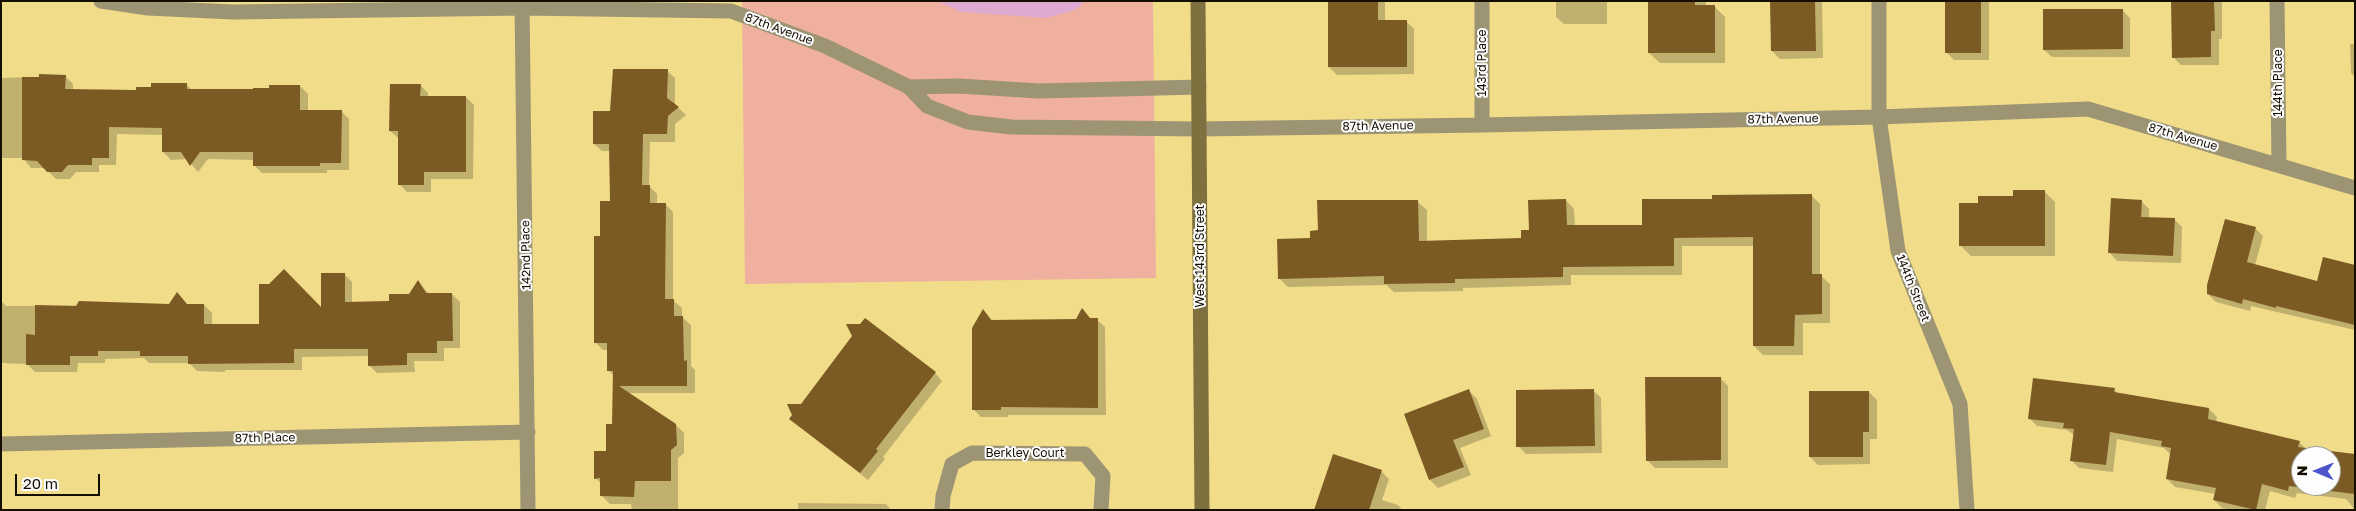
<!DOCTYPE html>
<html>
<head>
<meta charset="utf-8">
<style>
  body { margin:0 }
  #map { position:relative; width:2356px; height:511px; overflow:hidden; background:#f1dc8a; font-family:"Golos Text",sans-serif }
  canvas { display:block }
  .frame { position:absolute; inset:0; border:2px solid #140e00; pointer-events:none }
  .north { position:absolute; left:2291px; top:446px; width:50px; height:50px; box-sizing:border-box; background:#fdfdfd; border:1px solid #a09d98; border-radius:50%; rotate:271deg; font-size:14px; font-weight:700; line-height:20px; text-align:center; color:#140e00 }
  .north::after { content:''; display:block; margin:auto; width:18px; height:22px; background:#4e54ca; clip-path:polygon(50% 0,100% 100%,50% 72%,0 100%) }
  .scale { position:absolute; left:15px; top:474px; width:85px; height:22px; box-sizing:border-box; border:2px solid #140e00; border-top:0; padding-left:6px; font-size:15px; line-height:18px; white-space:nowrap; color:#140e00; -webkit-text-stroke:4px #fdfdfd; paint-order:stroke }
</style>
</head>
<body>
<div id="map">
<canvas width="2356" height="511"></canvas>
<div class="frame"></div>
<div class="north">N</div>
<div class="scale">20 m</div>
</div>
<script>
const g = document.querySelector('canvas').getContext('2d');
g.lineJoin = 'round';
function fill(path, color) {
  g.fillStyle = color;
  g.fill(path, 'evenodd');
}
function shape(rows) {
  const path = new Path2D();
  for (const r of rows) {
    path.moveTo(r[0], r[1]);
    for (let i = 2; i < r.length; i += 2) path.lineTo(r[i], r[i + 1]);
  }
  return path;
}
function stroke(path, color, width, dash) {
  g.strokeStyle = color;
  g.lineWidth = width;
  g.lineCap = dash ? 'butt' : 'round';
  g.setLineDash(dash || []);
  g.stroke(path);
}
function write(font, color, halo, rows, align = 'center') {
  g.font = font + ' "Golos Text",sans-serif';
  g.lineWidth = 4;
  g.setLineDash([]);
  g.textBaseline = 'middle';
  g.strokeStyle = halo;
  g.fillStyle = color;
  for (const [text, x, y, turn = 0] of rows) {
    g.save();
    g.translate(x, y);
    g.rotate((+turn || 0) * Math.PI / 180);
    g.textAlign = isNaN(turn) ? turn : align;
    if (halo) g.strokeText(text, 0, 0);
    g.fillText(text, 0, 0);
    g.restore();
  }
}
fill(shape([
  [742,1,1153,1,1156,278,745,284]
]), '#efb09f');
fill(shape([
  [937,1,1085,1,1077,9,1047,18,961,12]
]), '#dfaad2');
fill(shape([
  [1329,1,1385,1,1385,22,1406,21,1414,29,1414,74,1337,75,1329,67],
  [1556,1,1607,1,1607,24,1564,24,1556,17],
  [1649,1,1706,1,1706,6,1714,6,1725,17,1725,63,1660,63,1649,53],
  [1772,1,1822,1,1823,58,1780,59,1772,51],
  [1946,1,1989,1,1989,60,1954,60,1946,52],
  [2173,1,2222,1,2222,39,2219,39,2219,65,2181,65,2173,57],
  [2122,10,2130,18,2130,57,2052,57,2044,50],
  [2350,44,2355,44,2355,77,2351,73],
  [667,71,675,78,675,105,686,115,675,124,675,142,650,142,649,186,657,194,657,204,665,204,673,212,673,300,682,308,682,317,691,325,691,366,695,370,695,393,628,393,676,425,684,433,684,453,678,458,678,510,632,510,631,504,610,504,602,496,602,484,595,478,608,452,613,425,614,376,609,371,608,350,603,350,595,342,602,237,611,202,611,151,602,151,594,144,611,112],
  [65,76,73,84,73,90,137,91,186,84,193,91,255,90,300,86,308,94,308,111,341,111,349,119,349,170,327,170,327,173,262,173,254,165,254,160,208,159,198,172,187,159,171,160,163,152,163,135,117,134,116,165,99,165,99,172,76,172,70,179,56,179,45,168,31,168,23,158,1,158,1,78],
  [420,85,428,93,428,97,466,97,474,105,473,179,431,179,431,192,407,192,399,184,398,138,390,131],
  [2044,191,2055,202,2055,256,1971,256,1960,245,1980,204],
  [1811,195,1820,204,1820,275,1830,284,1830,323,1803,323,1803,355,1763,355,1754,346,1754,246,1682,246,1682,275,1571,275,1571,285,1463,288,1463,291,1394,292,1386,285,1288,287,1279,278,1311,239,1418,202,1427,210,1427,242,1522,239,1566,200,1574,209,1575,226,1643,226,1713,200],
  [2141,201,2149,209,2149,218,2174,219,2182,227,2181,263,2117,261,2110,253],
  [2255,228,2263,236,2255,265,2318,282,2355,267,2355,330,2251,306,2250,311,2216,302,2208,294],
  [344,274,352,282,352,303,390,302,410,295,419,282,429,294,452,294,460,302,460,348,444,348,444,361,414,361,415,372,377,373,369,365,369,356,302,357,302,370,225,370,225,372,197,371,189,363,149,363,144,358,105,359,105,363,78,363,77,372,35,372,27,364,1,363,1,301,6,306,204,305,212,313,212,325,260,326,323,310],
  [984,311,993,321,1097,320,1105,327,1106,415,1008,415,1008,417,981,417,973,409],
  [935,373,942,381,883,457,885,459,868,480,791,419,802,405],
  [1720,378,1728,386,1728,468,1655,468,1647,460],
  [2114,389,2119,394,2209,409,2217,417,2216,422,2299,442,2306,449,2355,456,2355,510,2346,499,2297,493,2295,498,2270,491,2265,510,2231,510,2222,508,2214,500,2216,494,2175,487,2167,479,2170,454,2164,448,2117,439,2113,472,2079,468,2071,460,2074,435,2067,430,2037,426,2030,419],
  [2301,456,2331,456,2331,486,2301,486],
  [1593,390,1601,398,1602,453,1526,454,1518,446],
  [1469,391,1477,399,1491,436,1460,448,1471,475,1438,488,1430,480,1406,415],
  [1869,392,1877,400,1877,439,1870,439,1870,464,1818,465,1810,457],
  [1381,471,1389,479,1382,500,1398,505,1402,510,1316,510],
  [798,503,886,504,891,510,798,510]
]), '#0003');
fill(shape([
  [1328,1,1378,1,1378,20,1407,20,1407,67,1328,67],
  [1648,1,1695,1,1695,5,1715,5,1715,53,1648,53],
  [1770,1,1815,1,1816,51,1771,51],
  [1945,1,1981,1,1981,53,1945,53],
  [2171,1,2214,1,2215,31,2211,31,2211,57,2172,58],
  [2043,9,2123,9,2123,49,2043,50],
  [613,69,668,69,667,98,679,107,668,116,667,134,643,134,642,185,650,185,650,203,666,203,665,299,674,299,674,316,683,316,684,361,687,360,687,386,619,386,676,424,677,445,671,450,671,481,635,481,634,497,600,496,600,478,594,479,594,451,606,451,606,424,612,424,613,371,607,371,607,343,594,343,594,236,600,236,600,201,610,201,609,144,593,144,593,111,610,111],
  [39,74,66,75,65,89,136,90,136,87,151,87,151,83,187,83,187,89,253,89,253,88,269,88,269,85,300,85,300,110,342,110,341,163,320,163,320,166,253,166,253,152,200,152,190,166,181,152,162,152,162,128,109,127,109,158,92,158,92,165,68,165,62,172,47,172,37,161,22,160,22,77,39,77],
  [390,84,421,84,420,96,466,96,466,172,424,172,424,185,398,185,398,131,389,131],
  [2013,190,2045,190,2045,246,1959,246,1959,203,1978,203,1978,196,2013,196],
  [1812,194,1812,274,1822,274,1822,314,1795,315,1794,346,1753,346,1753,237,1674,238,1674,266,1563,267,1563,277,1455,279,1455,283,1384,284,1384,276,1278,279,1277,239,1310,238,1310,231,1318,230,1317,200,1418,200,1419,241,1521,238,1521,230,1529,230,1528,200,1566,199,1567,225,1642,225,1642,199,1712,199,1712,195],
  [2111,198,2142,200,2141,217,2175,218,2173,256,2108,253],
  [2225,219,2256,227,2247,262,2317,281,2323,257,2355,265,2355,325,2276,306,2276,308,2243,299,2242,304,2207,294,2207,285],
  [284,269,321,307,321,273,345,273,345,302,389,301,389,294,409,294,418,280,426,293,452,293,453,341,437,341,437,353,407,353,407,365,368,366,368,349,294,349,294,363,188,364,188,356,140,356,140,351,98,351,98,356,70,356,70,365,26,365,26,334,35,335,35,305,76,306,79,301,169,304,177,292,187,304,204,304,204,324,259,324,259,284,269,284],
  [1082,308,1090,318,1098,318,1098,408,1001,407,1001,410,972,410,972,328,983,309,991,320,1076,319],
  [865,318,936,372,876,449,878,451,860,473,789,419,792,415,787,404,801,404,852,336,846,324,860,324],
  [1645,377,1721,377,1721,460,1646,461],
  [2033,378,2115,388,2114,392,2209,408,2208,419,2300,441,2298,447,2355,454,2355,494,2289,486,2288,491,2262,484,2256,510,2213,500,2216,488,2166,479,2171,448,2161,446,2162,441,2110,432,2106,465,2070,461,2074,429,2063,428,2064,423,2028,419],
  [2301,456,2331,456,2331,486,2301,486],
  [1469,389,1484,429,1453,440,1464,467,1429,480,1404,414],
  [1594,389,1595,446,1516,447,1516,390],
  [1809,391,1869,391,1869,432,1863,432,1863,457,1809,457],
  [1333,454,1382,470,1369,510,1314,510]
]), '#7c5a23');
stroke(shape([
  [101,1,148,8,233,12,522,8,731,11,825,46,909,87,927,106,968,122,1011,127,1199,129,1482,125,1879,117,2088,109,2355,188],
  [522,1,528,510],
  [1482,1,1482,125],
  [1879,1,1879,117,1898,251,1960,404,1967,510],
  [2277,1,2279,165],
  [909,87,959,86,1039,91,1199,87],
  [1,444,528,432],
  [942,510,943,496,952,464,972,453,1085,454,1103,476,1101,510]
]), '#9c9473', 15);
stroke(shape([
  [1198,1,1202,510]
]), '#7e713f', 15);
write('12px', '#140e00', '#fdfdfd', [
  ["87th Avenue",779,29,20],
  ["143rd Place",1482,63,-90],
  ["144th Place",2278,83,-90],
  ["87th Avenue",1783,119,-1],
  ["87th Avenue",1378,126,-1],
  ["87th Avenue",2183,137,16],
  ["142nd Place",526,255,-91],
  ["West 143rd Street",1200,256,-90],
  ["144th Street",1913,288,68],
  ["87th Place",265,438,-1],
  ["Berkley Court",1025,453]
]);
</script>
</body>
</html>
